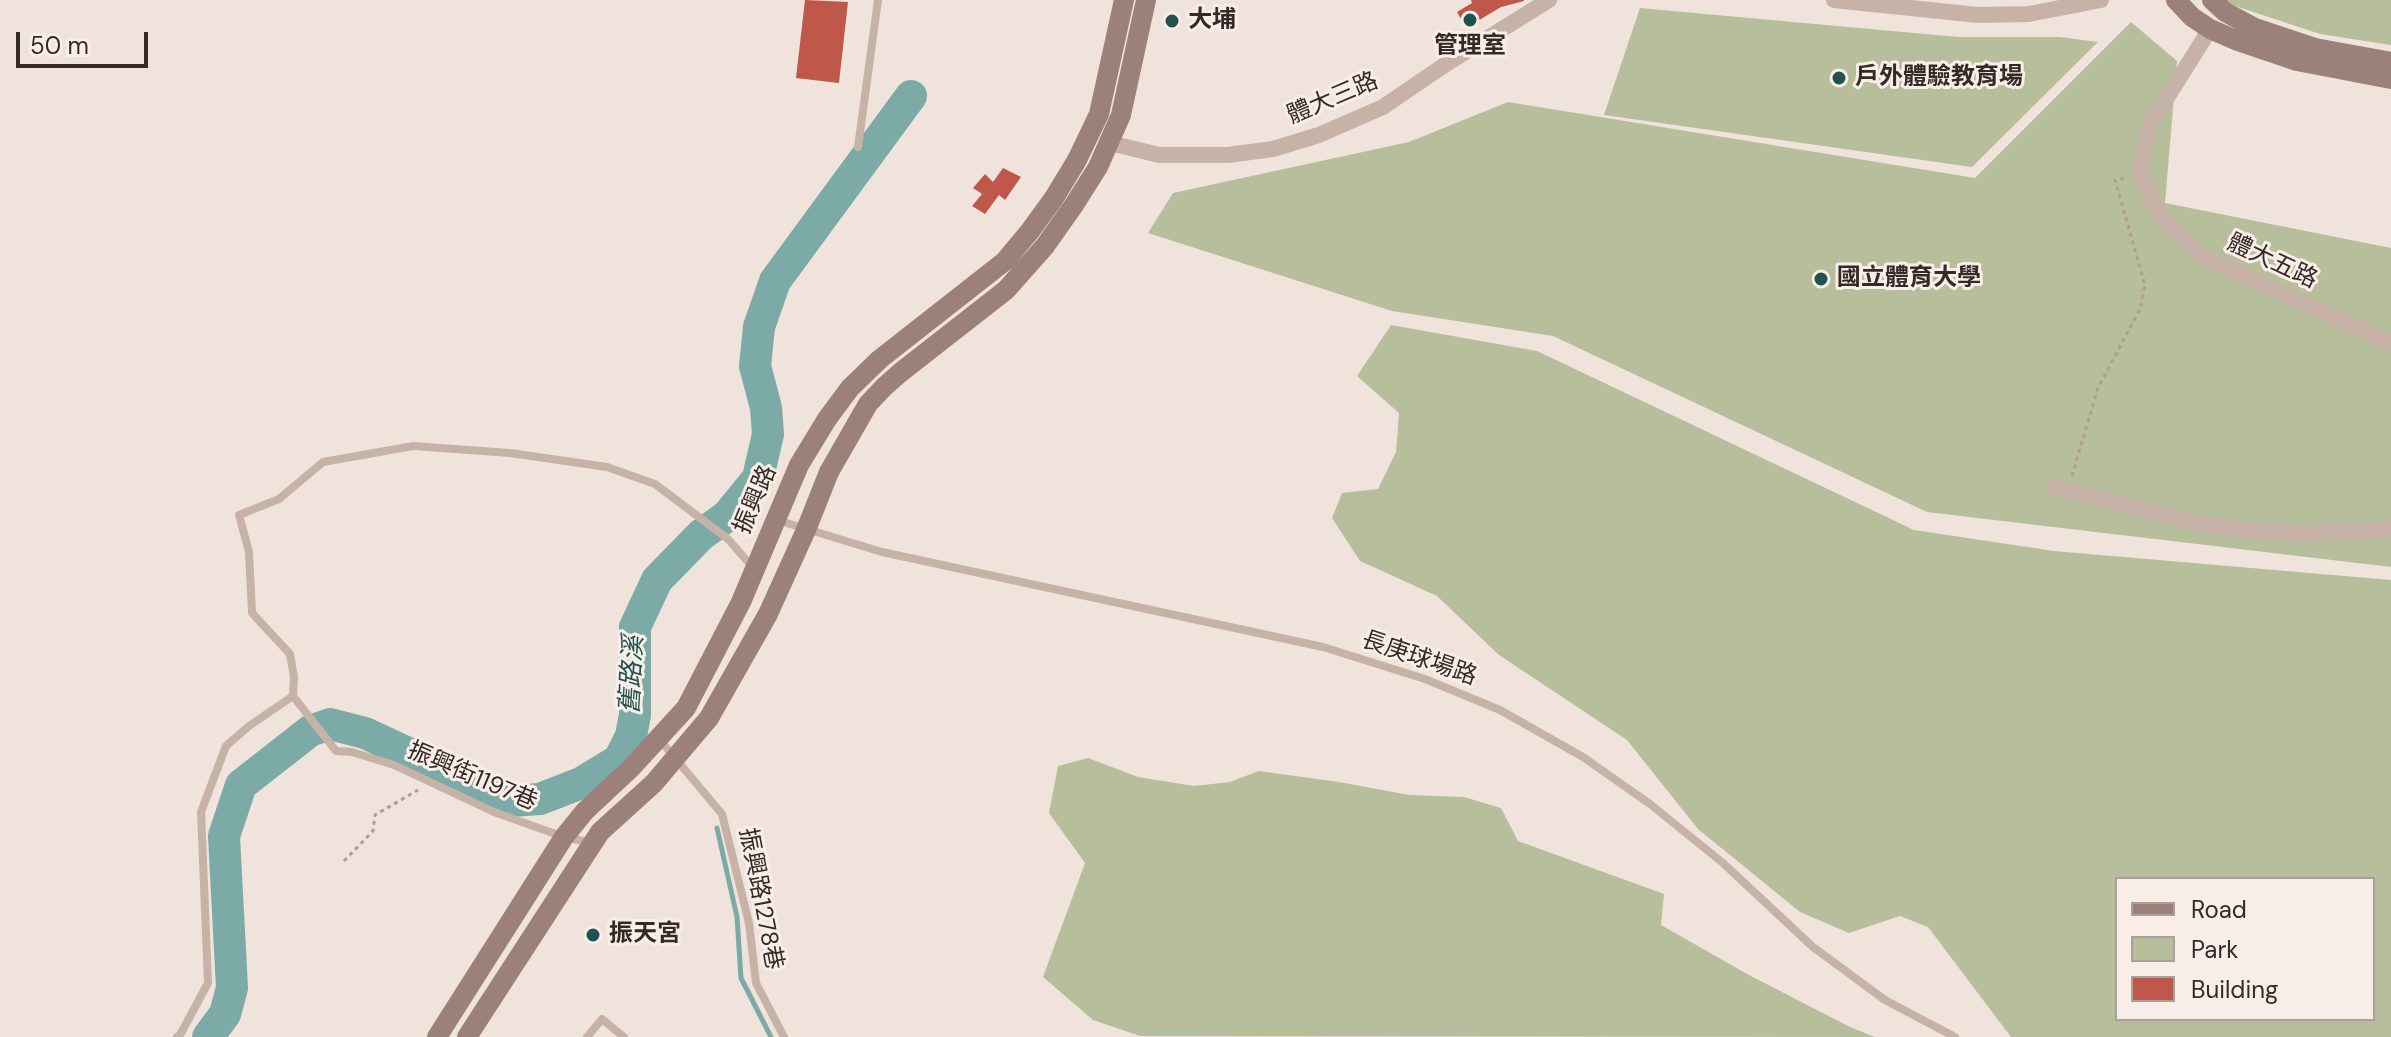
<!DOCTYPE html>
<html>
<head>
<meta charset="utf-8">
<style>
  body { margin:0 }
  #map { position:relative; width:2391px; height:1037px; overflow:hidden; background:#f0e3db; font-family:"DM Sans",sans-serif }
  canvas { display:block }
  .legend { position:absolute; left:2115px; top:877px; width:260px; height:144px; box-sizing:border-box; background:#f8eee7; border:2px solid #aaa09b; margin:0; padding:10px 14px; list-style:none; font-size:24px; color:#342a28 }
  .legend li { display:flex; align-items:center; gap:16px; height:40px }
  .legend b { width:40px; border:2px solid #aaa09b }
  .scale { position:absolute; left:16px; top:32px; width:132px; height:36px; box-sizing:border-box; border:4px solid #342a28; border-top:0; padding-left:10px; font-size:24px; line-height:28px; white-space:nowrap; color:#342a28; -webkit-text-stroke:6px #f8eee7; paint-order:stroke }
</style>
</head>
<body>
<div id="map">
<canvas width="2391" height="1037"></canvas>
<ul class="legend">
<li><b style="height:10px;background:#9b8179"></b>Road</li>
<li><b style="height:22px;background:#b7be9c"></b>Park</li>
<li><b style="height:22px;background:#bf584a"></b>Building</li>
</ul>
<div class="scale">50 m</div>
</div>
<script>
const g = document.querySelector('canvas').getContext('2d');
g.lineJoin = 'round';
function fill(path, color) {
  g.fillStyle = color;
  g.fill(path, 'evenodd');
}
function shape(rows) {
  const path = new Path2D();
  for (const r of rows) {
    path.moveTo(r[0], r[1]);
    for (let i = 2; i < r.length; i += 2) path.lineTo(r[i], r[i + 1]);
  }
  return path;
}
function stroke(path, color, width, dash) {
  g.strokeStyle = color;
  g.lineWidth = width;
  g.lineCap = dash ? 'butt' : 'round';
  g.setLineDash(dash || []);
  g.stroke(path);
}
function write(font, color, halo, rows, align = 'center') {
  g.font = font + ' "DM Sans","Noto Sans TC",sans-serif';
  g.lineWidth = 6;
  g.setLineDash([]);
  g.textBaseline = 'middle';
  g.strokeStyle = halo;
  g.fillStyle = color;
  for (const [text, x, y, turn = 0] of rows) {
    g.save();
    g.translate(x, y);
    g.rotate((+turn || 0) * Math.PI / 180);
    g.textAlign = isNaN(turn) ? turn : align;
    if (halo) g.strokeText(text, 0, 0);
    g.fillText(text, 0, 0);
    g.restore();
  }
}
fill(shape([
  [2225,0,2391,0,2391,45,2320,34,2226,3],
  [1640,8,1958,37,2060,37,2098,42,1972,167,1604,115],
  [2131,22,2177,61,2165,203,2391,248,2391,567,1927,512,1553,336,1392,311,1148,233,1173,193,1409,142,1508,102,1975,178],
  [1391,325,1537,351,1914,530,2054,551,2391,580,2391,1037,2011,1037,1928,927,1900,916,1849,933,1800,912,1698,829,1627,740,1499,655,1437,596,1360,561,1332,518,1342,493,1378,489,1396,452,1399,413,1357,376],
  [2117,879,2373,879,2373,1019,2117,1019],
  [1088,758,1138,777,1194,786,1230,782,1259,771,1339,782,1409,795,1464,797,1501,808,1518,841,1664,894,1661,925,1747,974,1850,1027,1875,1037,1140,1036,1093,1020,1043,977,1085,863,1049,813,1058,766]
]), '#b7be9c');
stroke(shape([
  [717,828,737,917,741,978,771,1037]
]), '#7caba7', 5);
stroke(shape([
  [208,1037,225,1014,232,988,224,836,241,785,310,731,330,724,365,733,511,801,540,799,581,783,619,760,631,736,635,715,635,627,657,580,701,535,727,516,758,478,768,434,766,408,755,366,759,327,775,281,911,96]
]), '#7caba7', 32);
fill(shape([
  [805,0,848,2,839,83,796,78],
  [1471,0,1524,0,1524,1,1501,7,1466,28,1457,12,1472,3],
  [1003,168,1021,177,1005,200,999,195,985,214,972,206,982,194,973,188,985,174,993,182]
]), '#bf584a');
stroke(shape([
  [2072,476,2098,388,2140,309,2145,285,2115,180,2124,178],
  [344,861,373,831,375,815,418,790]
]), '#b39c92', 3, [4, 4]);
stroke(shape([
  [858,147,878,0],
  [777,520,882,552,1323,647,1425,679,1500,710,1583,757,1650,804,1723,863,1813,947,1885,1000,1955,1037],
  [293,696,336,751,352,752,394,765,494,812,564,837,592,843],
  [659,739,722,814,749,923,756,983,784,1037],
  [177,1037,180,1035,208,983,201,812,226,746,249,726,293,696,294,677,290,654,252,613,249,552,239,515,279,499,323,462,413,446,510,453,607,467,655,484,728,539,754,569],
  [587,1037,602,1019,624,1037]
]), '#c7b2a8', 8);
stroke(shape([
  [1834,0,1978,15,2029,14,2101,0],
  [2210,29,2148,128,2140,174,2160,216,2204,257,2391,343],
  [1110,143,1159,155,1228,155,1273,149,1319,135,1383,107,1446,64,1549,0],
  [2055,487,2186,521,2235,529,2306,534,2391,529]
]), '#c7b2a8', 16);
stroke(shape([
  [2176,0,2192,17,2210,29,2238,41,2297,61,2391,79],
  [2212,0,2225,12,2255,28,2315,48,2391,62],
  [437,1037,564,837,585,811,631,768,686,708,741,602,799,465,827,419,850,388,880,359,1005,261,1030,231,1054,198,1077,160,1099,114,1124,0],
  [467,1037,600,832,654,783,709,718,768,614,806,530,829,472,868,404,884,387,901,372,1006,290,1045,246,1074,205,1098,167,1121,115,1146,0]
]), '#9b8179', 20);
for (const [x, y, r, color] of [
  [1470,20,8,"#205350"],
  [1172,21,8,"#205350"],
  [1839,78,8,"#205350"],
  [1821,279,8,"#205350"],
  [593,935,8,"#205350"]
]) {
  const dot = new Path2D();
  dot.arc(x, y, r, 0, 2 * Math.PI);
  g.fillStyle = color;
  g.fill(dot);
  stroke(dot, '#f8eee7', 3);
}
write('bold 24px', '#342a28', '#f8eee7', [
  ["大埔",1188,21],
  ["管理室",1470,47,"center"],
  ["戶外體驗教育場",1855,78],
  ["國立體育大學",1837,279],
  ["振天宮",609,935]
], 'left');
write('24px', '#342a28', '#f8eee7', [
  ["體大三路",1333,99,-23],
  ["體大五路",2272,262,25],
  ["振興路",756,500,-67],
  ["長庚球場路",1419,659,19],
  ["振興街1197巷",472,777,23],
  ["振興路1278巷",760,899,79]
]);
write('italic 26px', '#205350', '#f8eee7', [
  ["舊路溪",633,675,-87]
]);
</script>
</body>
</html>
